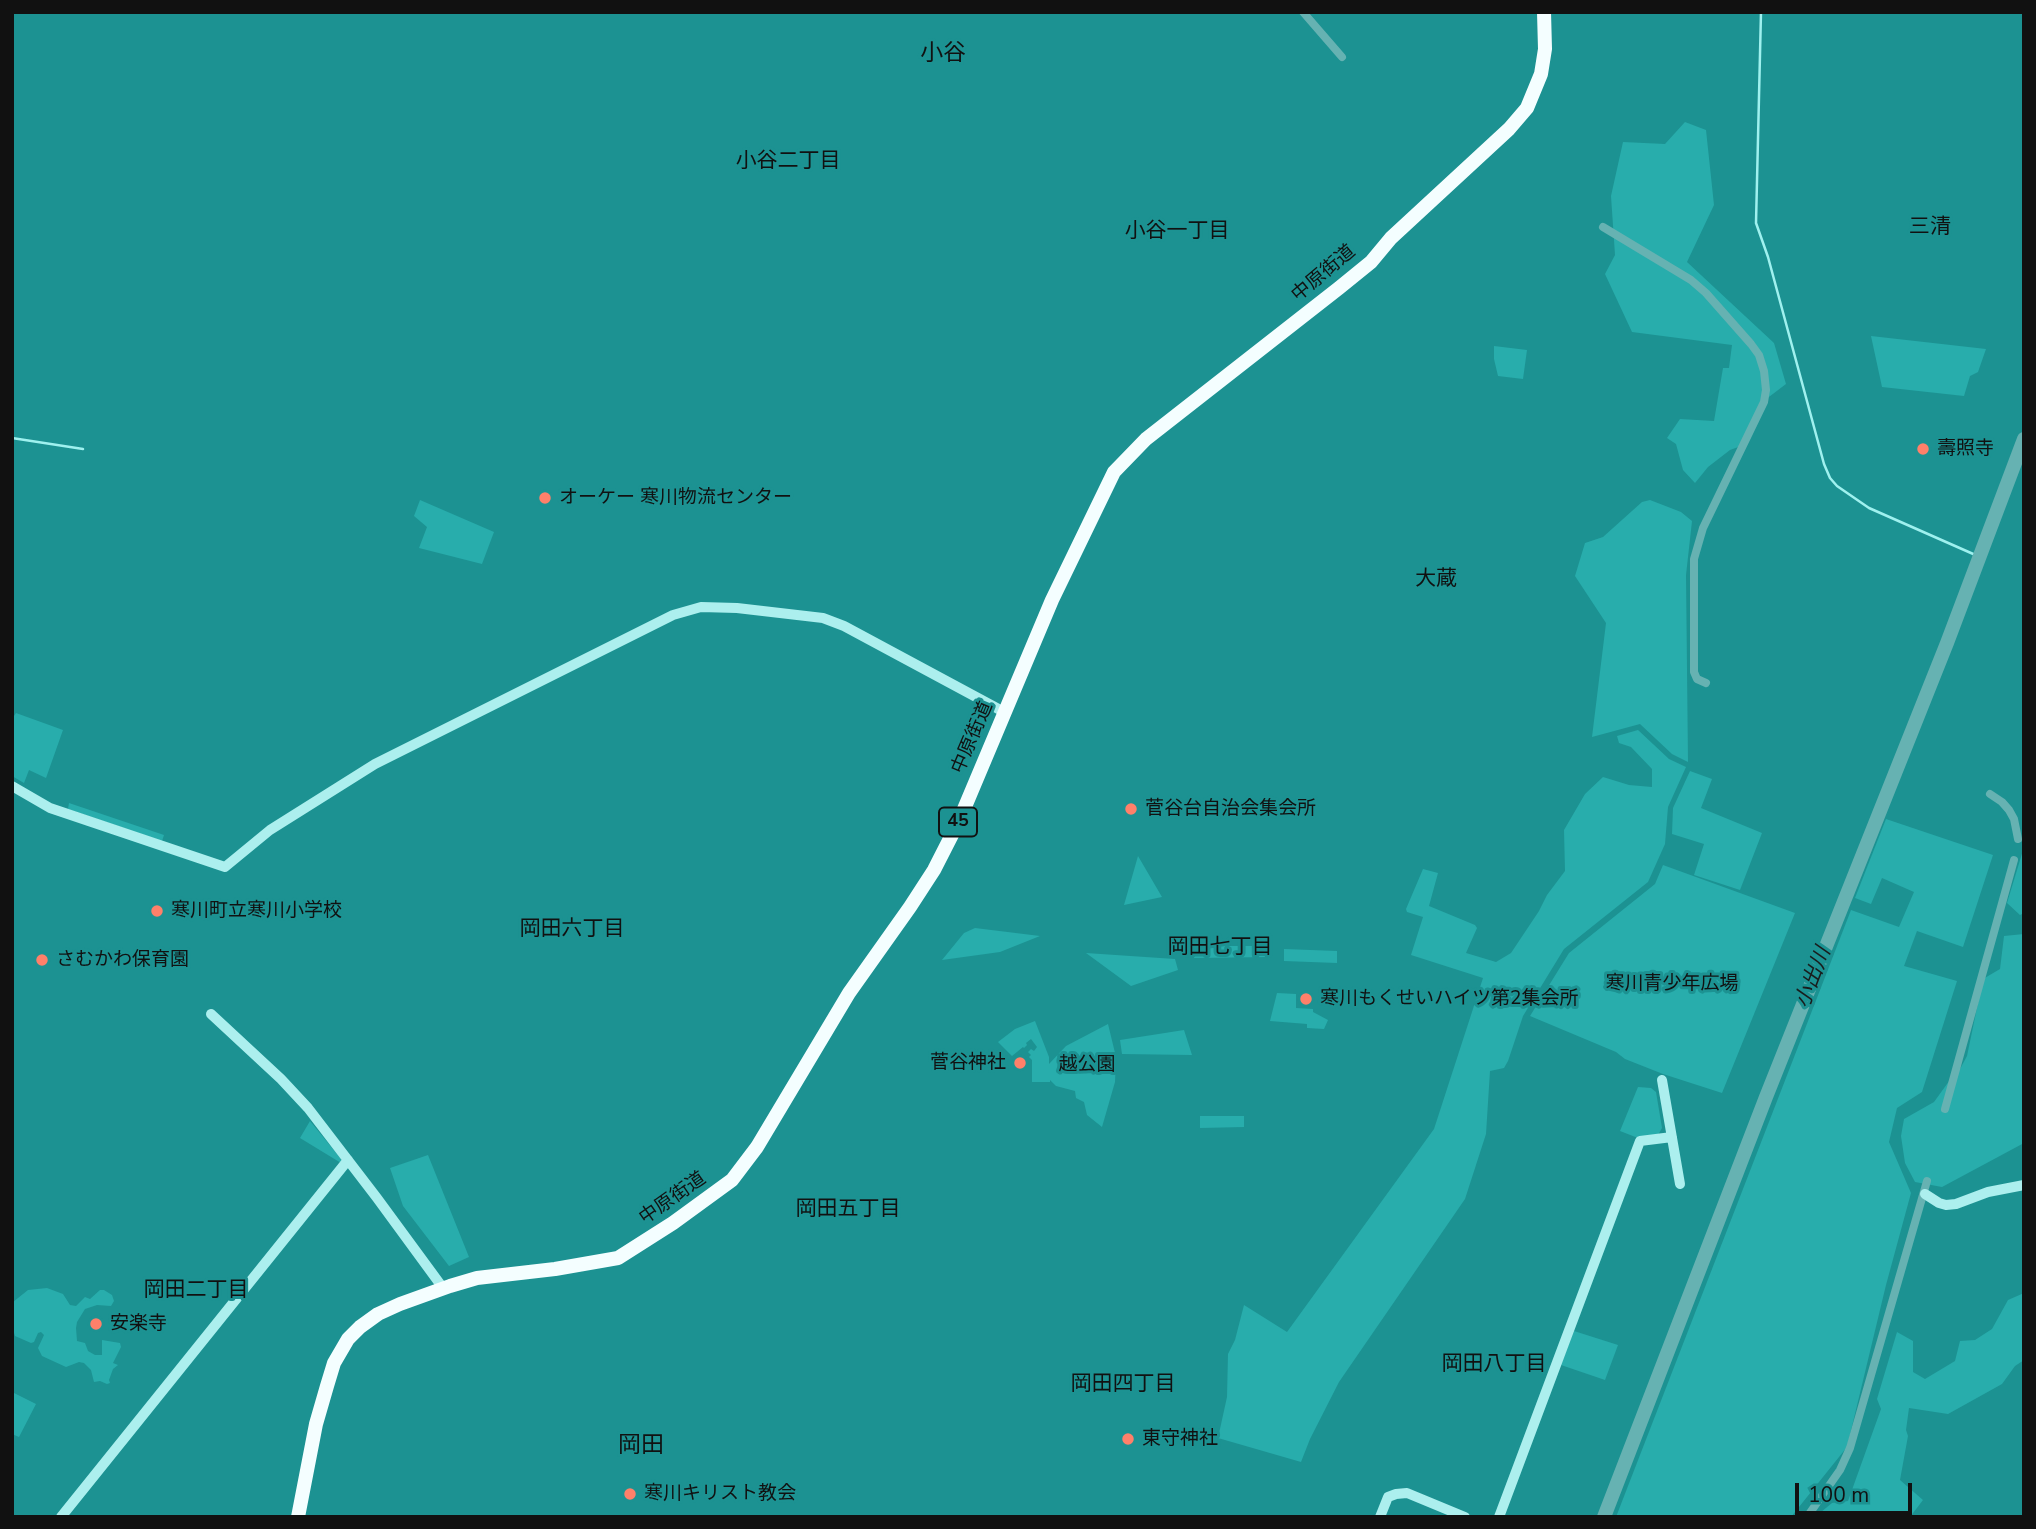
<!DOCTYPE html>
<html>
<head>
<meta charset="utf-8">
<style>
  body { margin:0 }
  #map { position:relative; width:2036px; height:1529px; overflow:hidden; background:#1c9292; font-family:"Nunito Sans",sans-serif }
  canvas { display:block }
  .frame { position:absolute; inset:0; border:14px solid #111; pointer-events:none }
  .scale { position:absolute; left:1795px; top:1483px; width:117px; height:32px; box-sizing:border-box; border:4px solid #111; border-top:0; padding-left:9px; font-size:21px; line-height:24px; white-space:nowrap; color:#111; -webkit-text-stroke:5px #1c9292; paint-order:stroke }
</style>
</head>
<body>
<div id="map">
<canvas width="2036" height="1529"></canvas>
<div class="frame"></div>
<div class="scale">100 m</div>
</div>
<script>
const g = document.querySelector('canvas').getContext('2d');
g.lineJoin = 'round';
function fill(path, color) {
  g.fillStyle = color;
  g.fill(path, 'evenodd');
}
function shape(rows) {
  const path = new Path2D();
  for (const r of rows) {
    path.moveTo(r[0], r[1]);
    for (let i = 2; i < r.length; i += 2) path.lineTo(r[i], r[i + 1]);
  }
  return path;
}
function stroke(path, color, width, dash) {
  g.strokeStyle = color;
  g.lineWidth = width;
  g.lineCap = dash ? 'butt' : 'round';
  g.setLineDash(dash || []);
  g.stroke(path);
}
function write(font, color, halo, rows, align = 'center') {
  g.font = font + ' "Nunito Sans","Noto Sans JP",sans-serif';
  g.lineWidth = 6;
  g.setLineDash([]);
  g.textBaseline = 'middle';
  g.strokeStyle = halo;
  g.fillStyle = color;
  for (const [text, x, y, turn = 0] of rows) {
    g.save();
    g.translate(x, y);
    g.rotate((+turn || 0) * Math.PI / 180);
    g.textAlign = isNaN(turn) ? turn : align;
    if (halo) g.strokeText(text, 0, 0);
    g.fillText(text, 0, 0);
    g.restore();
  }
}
fill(shape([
  [1685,122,1706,130,1714,205,1687,262,1774,343,1786,384,1761,403,1741,446,1730,450,1708,467,1695,483,1683,470,1676,444,1667,438,1680,419,1714,421,1723,368,1729,368,1732,345,1632,332,1605,274,1615,255,1611,196,1623,142,1665,144],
  [1871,336,1986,349,1978,372,1970,376,1964,396,1882,387],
  [1494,346,1527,350,1523,379,1498,376,1494,359],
  [420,500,494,532,482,564,419,548,427,527,414,516],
  [1650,500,1681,512,1692,521,1686,575,1688,762,1672,754,1640,724,1592,737,1606,623,1575,576,1585,543,1603,537,1642,502],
  [16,713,63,730,46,778,29,770,24,783,12,776,12,719],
  [1638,730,1669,759,1686,767,1668,807,1665,844,1648,882,1564,949,1523,1016,1508,1061,1504,1068,1490,1071,1486,1134,1465,1199,1339,1382,1310,1439,1301,1462,1218,1438,1227,1397,1228,1354,1235,1340,1244,1305,1287,1332,1434,1129,1483,978,1411,955,1423,917,1407,912,1406,909,1423,869,1438,873,1429,906,1475,925,1477,928,1466,953,1496,962,1511,953,1539,911,1547,895,1565,871,1564,830,1585,794,1603,777,1629,785,1652,787,1652,769,1631,747,1619,743,1617,736],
  [1690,771,1712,779,1701,808,1762,833,1740,890,1694,875,1704,844,1672,834,1673,808],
  [69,803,164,835,162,841,68,809],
  [1886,819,1993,855,1963,947,1917,931,1904,966,1957,981,1922,1092,1897,1108,1889,1142,1911,1193,1886,1285,1847,1447,1791,1517,1616,1517,1851,910,1899,927,1914,892,1882,878,1871,904,1855,898],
  [2024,847,2024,913,2020,915,2007,903],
  [1138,856,1162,897,1124,905],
  [1663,865,1795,913,1722,1093,1663,1074,1625,1059,1616,1052,1530,1016,1569,953,1655,884],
  [975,928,1040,936,1000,952,942,960,964,933],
  [2024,934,2024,1143,1942,1187,1915,1182,1905,1163,1901,1136,1904,1119,1934,1102,1952,1077,1960,1069,1967,1056,1983,979,2000,969,2004,936],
  [1269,946,1269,957,1194,958,1194,946],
  [1284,949,1337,951,1337,963,1284,961],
  [1086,953,1175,959,1178,970,1131,986],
  [1277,993,1296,994,1296,1008,1313,1009,1313,1012,1328,1020,1324,1029,1307,1028,1307,1024,1270,1021],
  [1035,1021,1049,1057,1049,1064,1066,1046,1108,1024,1116,1057,1115,1082,1102,1127,1087,1115,1084,1102,1076,1098,1075,1091,1056,1086,1050,1080,1050,1082,1032,1082,1032,1060,1029,1057,1031,1055,1028,1052,1031,1049,1034,1051,1037,1047,1031,1039,1026,1043,1027,1045,1024,1048,1023,1047,1012,1056,998,1042,1015,1029],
  [1184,1030,1192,1055,1122,1054,1120,1040],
  [1638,1087,1651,1088,1656,1092,1662,1128,1658,1135,1638,1138,1620,1131],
  [1200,1116,1244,1116,1244,1127,1200,1128],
  [310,1121,342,1160,341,1163,300,1138],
  [428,1155,469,1257,449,1266,403,1206,390,1168],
  [47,1288,63,1294,70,1305,76,1306,85,1297,90,1299,100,1290,104,1290,112,1295,114,1301,111,1306,97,1305,85,1309,77,1322,76,1328,77,1341,85,1343,88,1351,95,1355,102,1355,102,1340,120,1343,121,1347,113,1363,118,1365,113,1369,109,1380,110,1383,107,1384,100,1381,94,1382,91,1370,84,1363,79,1362,66,1367,42,1356,38,1348,44,1335,41,1332,38,1333,34,1342,31,1343,15,1336,12,1326,13,1302,28,1290],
  [2024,1293,2024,1360,2015,1366,2002,1384,1948,1414,1909,1408,1906,1430,1908,1436,1900,1480,1923,1500,1910,1517,1815,1517,1832,1503,1848,1501,1881,1409,1877,1399,1897,1332,1913,1341,1913,1372,1925,1379,1955,1361,1960,1341,1975,1340,1992,1329,2008,1300],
  [1574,1331,1618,1345,1605,1380,1561,1365],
  [12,1392,36,1404,19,1437,12,1434]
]), '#28adac');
stroke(shape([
  [1761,12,1756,223,1768,257,1824,464,1830,478,1837,486,1869,508,1980,557],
  [12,438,83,449]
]), '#9ff1ef', 2.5);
stroke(shape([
  [1303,12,1342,57],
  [1603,227,1691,280,1706,293,1751,344,1759,355,1764,371,1766,390,1764,402,1703,528,1694,559,1694,672,1697,679,1706,683],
  [1990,794,2002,802,2009,810,2014,819,2018,839],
  [1945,1109,2014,860],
  [1807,1517,1840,1470,1850,1448,1927,1181]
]), '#66b2b2', 8);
stroke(shape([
  [1604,1517,1766,1097,1947,643,2024,439]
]), '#66b2b2', 14);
stroke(shape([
  [12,786,50,808,225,867,270,830,375,764,673,615,701,607,737,608,823,618,844,626,1004,712],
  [211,1014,281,1079,308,1108,377,1198,443,1288],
  [1662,1080,1680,1184],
  [1925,1194,1939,1203,1946,1205,1956,1204,1988,1192,2024,1185],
  [61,1517,348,1160],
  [1380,1517,1388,1497,1396,1494,1407,1493,1465,1517],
  [1499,1517,1640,1141,1672,1137]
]), '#acefee', 10);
stroke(shape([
  [298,1517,316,1424,327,1386,334,1363,348,1339,360,1327,378,1314,400,1304,450,1286,477,1278,555,1269,618,1258,673,1223,732,1180,757,1147,849,993,910,907,934,870,959,821,1052,600,1114,472,1146,439,1339,288,1371,262,1391,238,1509,129,1527,108,1541,74,1545,49,1544,12]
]), '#f4feff', 14);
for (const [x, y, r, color] of [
  [1923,449,7,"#ff806a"],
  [545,498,7,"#ff806a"],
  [1131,809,7,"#ff806a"],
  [157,911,7,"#ff806a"],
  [42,960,7,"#ff806a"],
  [1306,999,7,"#ff806a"],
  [1020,1063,7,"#ff806a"],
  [96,1324,7,"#ff806a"],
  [1128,1439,7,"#ff806a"],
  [630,1494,7,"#ff806a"]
]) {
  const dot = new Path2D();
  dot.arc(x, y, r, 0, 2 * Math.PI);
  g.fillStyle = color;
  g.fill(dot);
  stroke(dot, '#1c9292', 2.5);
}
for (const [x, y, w] of [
  [958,822,38]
]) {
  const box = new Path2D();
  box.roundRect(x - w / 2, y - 14.5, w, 29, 5);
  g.fillStyle = '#1c9292';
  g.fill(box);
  stroke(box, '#111', 2);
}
write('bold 18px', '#111', null, [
  ["45",958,822]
]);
write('19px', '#111', '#1c9292', [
  ["中原街道",1324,274,-40],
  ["中原街道",973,738,-67],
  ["中原街道",673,1199,-35]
]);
write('19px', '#111', '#1c9292', [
  ["壽照寺",1937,449],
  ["オーケー 寒川物流センター",559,498],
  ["菅谷台自治会集会所",1145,809],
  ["寒川町立寒川小学校",171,911],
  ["さむかわ保育園",56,960],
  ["寒川もくせいハイツ第2集会所",1320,999],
  ["菅谷神社",1006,1063,"right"],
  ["安楽寺",110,1324],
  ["東守神社",1142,1439],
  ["寒川キリスト教会",644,1494]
], 'left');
write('19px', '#111', '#1c9292', [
  ["寒川青少年広場",1672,984],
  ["越公園",1087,1065]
]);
write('21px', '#111', '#1c9292', [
  ["小谷二丁目",788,162],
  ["三清",1930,228],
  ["小谷一丁目",1177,232],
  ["大蔵",1436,580],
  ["岡田六丁目",572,930],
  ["岡田七丁目",1220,948],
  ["岡田五丁目",848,1210],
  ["岡田二丁目",196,1291],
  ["岡田八丁目",1494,1365],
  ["岡田四丁目",1123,1385]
]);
write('italic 21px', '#191c1c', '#1c9292', [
  ["小出川",1814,978,-69]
]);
write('23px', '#111', '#1c9292', [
  ["小谷",943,54],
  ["岡田",641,1446]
]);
</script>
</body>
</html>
